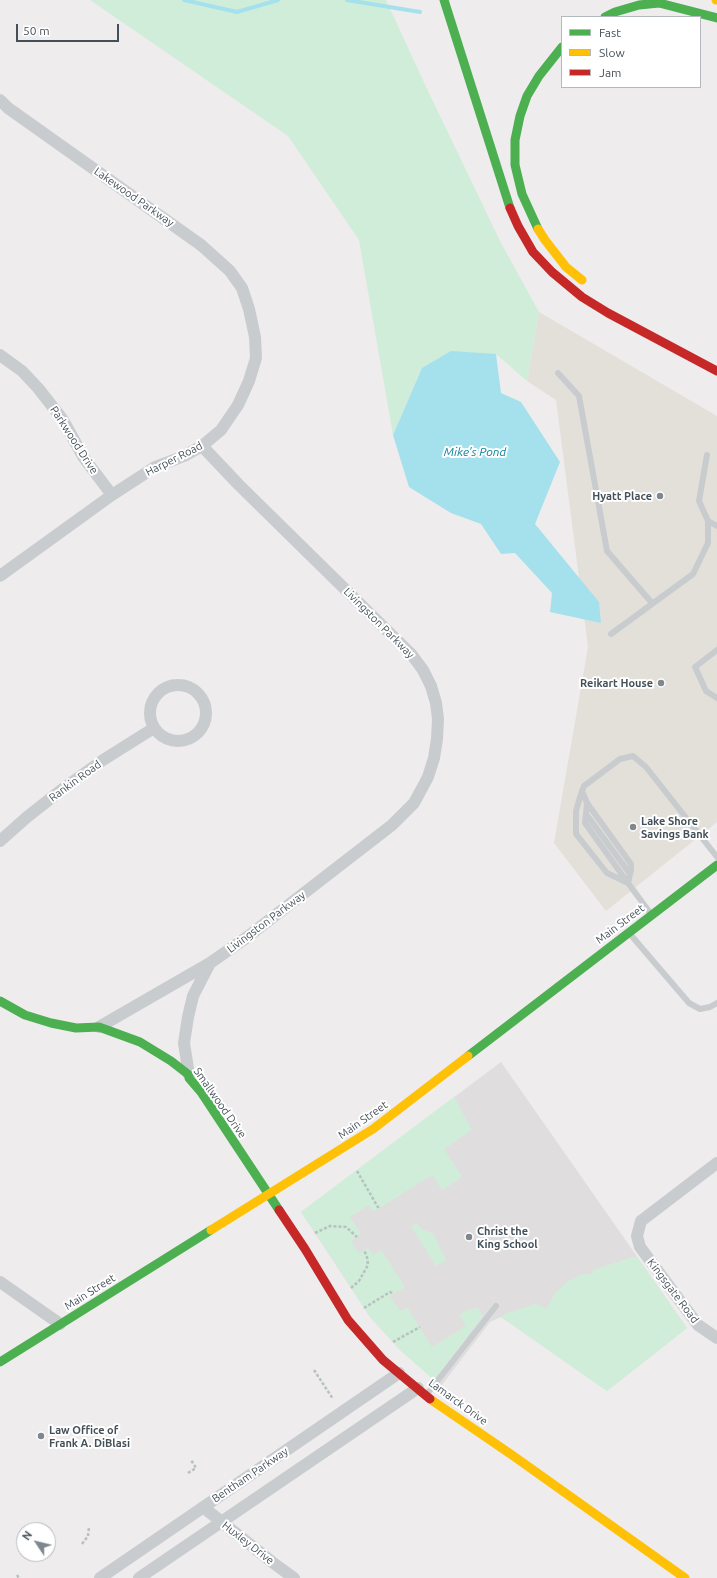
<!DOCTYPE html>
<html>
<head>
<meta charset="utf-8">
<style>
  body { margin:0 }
  #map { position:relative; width:717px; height:1578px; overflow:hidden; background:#eeeced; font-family:Ubuntu,sans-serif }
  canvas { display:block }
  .legend { position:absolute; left:561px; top:16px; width:140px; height:72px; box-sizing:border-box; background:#fff; border:1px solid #b4b9bd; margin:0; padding:5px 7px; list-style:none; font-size:12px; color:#445059 }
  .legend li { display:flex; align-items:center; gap:8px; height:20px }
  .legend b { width:20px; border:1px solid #b4b9bd }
  .north { position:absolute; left:16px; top:1522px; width:40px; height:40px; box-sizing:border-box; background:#fff; border:1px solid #b4b9bd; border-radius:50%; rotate:305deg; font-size:11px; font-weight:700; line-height:16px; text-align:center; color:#445059 }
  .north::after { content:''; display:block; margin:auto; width:14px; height:18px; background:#80878d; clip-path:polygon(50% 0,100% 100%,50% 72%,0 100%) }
  .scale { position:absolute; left:16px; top:24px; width:103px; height:18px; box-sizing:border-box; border:2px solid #445059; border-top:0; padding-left:5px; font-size:12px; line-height:14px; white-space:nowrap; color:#445059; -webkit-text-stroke:3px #fff; paint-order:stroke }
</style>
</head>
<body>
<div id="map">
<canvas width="717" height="1578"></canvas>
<ul class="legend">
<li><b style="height:5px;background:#4caf50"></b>Fast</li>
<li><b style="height:5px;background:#ffc107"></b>Slow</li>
<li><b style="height:5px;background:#c62828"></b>Jam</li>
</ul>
<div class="north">N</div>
<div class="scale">50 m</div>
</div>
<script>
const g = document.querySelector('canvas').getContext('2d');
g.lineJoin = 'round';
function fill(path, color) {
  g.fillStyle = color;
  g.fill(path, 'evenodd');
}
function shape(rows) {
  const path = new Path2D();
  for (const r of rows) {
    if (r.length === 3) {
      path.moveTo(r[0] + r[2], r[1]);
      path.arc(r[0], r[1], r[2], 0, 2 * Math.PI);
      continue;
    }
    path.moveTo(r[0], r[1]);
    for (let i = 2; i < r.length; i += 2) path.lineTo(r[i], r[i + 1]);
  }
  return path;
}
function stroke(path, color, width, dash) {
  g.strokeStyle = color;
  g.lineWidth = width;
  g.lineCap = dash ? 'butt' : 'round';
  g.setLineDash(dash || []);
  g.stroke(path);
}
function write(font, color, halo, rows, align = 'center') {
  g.font = font + ' Ubuntu,sans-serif';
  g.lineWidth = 4;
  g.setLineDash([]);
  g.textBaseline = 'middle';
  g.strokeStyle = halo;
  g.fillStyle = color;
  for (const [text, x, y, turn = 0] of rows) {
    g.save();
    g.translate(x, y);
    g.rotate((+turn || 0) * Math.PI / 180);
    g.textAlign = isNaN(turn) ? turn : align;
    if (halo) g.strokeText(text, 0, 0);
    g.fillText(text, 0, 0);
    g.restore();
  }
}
fill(shape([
  [539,312,717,416,717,822,606,911,554,843,588,647,556,400,527,381]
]), '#e3e0da');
fill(shape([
  [501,1062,687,1328,607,1391,501,1317,490,1322,441,1386,434,1380,467,1337,433,1378,401,1351,370,1317,301,1212]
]), '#e0dddf');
fill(shape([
  [90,0,386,0,428,91,501,243,539,312,527,381,496,354,422,368,393,435,359,240,288,136],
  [454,1097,472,1130,444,1149,462,1177,442,1190,432,1175,373,1212,369,1205,350,1217,361,1234,351,1241,359,1253,368,1248,373,1255,381,1250,405,1287,390,1296,400,1311,407,1307,432,1347,466,1326,459,1315,469,1309,478,1308,483,1316,434,1380,401,1351,370,1317,332,1258,301,1212],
  [416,1223,423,1230,433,1233,446,1260,436,1266,411,1226],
  [636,1256,687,1328,607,1391,501,1317,509,1312,527,1307,535,1303,546,1309,555,1293,568,1281,583,1274,593,1274,593,1270]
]), '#d0edda');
fill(shape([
  [451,351,496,354,501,393,521,402,560,462,535,524,599,602,601,623,550,612,552,593,515,553,501,554,481,524,451,513,409,487,393,435,422,368]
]), '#a4e1ec');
stroke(shape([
  [184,0,237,12,278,0],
  [347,0,420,12]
]), '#a4e1ec', 4);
stroke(shape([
  [357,1171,379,1209],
  [315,1233,330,1226,346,1227,357,1237],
  [351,1288,359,1281,368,1265,367,1257,364,1250],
  [364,1308,390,1292,394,1294],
  [393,1342,420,1327],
  [314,1370,333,1399],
  [188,1473,196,1468,191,1460],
  [82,1544,88,1536,89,1527],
  [17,1575,19,1578]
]), '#b6c2be', 2.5, [3, 2]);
stroke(shape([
  [558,373,579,396,607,551,652,603],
  [707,455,699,501,708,521,717,526],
  [611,634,693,574,708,543,708,521],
  [717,650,695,667,706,691,717,698],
  [582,791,587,803,631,864,631,870,628,883],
  [587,803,586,814,630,874],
  [586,814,585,823,628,883],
  [651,914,628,883,607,873,576,834,576,811,580,797,584,786,620,759,633,756,646,767,717,857],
  [630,934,689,1003,700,1009,710,1007,717,1003],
  [427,1394,496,1306]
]), '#c9ccce', 6);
stroke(shape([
  [0,100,8,108,201,245,230,271,242,288,249,309,255,337,256,358,249,381,238,405,221,430,202,446,184,456,155,467,112,495,0,576],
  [0,355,22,371,38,388,63,420,84,458,112,495],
  [178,713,28],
  [0,841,27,817,64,788,103,760,154,728],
  [99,1027,210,963,246,938,392,825,414,803,428,777,434,758,437,739,438,719,436,703,431,686,423,670,412,655,239,485,202,446],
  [189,1075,184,1043,188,1017,193,996,210,963],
  [717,1163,641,1221,637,1236,640,1247,698,1325,717,1338],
  [0,1282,60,1324],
  [203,1507,272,1562,294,1578],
  [100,1578,399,1373],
  [139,1578,418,1388]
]), '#c9ccce', 12);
stroke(shape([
  [444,0,510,208],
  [605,17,615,12,639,5,659,3,717,18],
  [538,229,522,194,515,165,515,140,520,116,527,96,539,76,562,47],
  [0,1001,25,1015,51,1023,76,1028,99,1027,140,1042,171,1061,189,1075,189,1078,201,1092,279,1210],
  [468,1056,717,865],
  [0,1362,211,1230]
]), '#4caf50', 9);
stroke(shape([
  [716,0,717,0],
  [538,229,545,240,566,267,582,280],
  [211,1230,373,1129,468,1056],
  [430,1399,512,1455,685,1578]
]), '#ffc107', 9);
stroke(shape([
  [510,208,518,226,533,252,552,272,582,297,608,313,717,371],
  [279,1210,305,1249,348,1320,383,1360,430,1399]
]), '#c62828', 9);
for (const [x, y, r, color] of [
  [660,496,4,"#80878d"],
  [661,683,4,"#80878d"],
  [633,827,4,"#80878d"],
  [469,1237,4,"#80878d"],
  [41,1436,4,"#80878d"]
]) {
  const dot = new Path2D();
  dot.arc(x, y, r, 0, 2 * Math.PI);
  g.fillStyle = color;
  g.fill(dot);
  stroke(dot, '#fff', 1.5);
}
write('11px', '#445059', '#fff', [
  ["Lakewood Parkway",134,197,35],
  ["Parkwood Drive",74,440,57],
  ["Harper Road",174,459,-27],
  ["Livingston Parkway",379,623,45],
  ["Rankin Road",75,781,-36],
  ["Livingston Parkway",266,922,-37],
  ["Main Street",620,924,-37],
  ["Smallwood Drive",220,1103,55],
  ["Main Street",363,1120,-35],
  ["Kingsgate Road",673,1291,53],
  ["Main Street",90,1292,-32],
  ["Lamarck Drive",458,1402,36],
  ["Bentham Parkway",250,1475,-34],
  ["Huxley Drive",248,1543,38]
]);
write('bold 11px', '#445059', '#fff', [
  ["Hyatt Place",652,496,"right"],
  ["Reikart House",653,683,"right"],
  ["Lake Shore",641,821],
  ["Savings Bank",641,834],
  ["Christ the",477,1231],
  ["King School",477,1244],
  ["Law Office of",49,1430],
  ["Frank A. DiBlasi",49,1443]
], 'left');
write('italic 12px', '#0b8297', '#fff', [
  ["Mike's Pond",475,452]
]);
</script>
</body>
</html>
